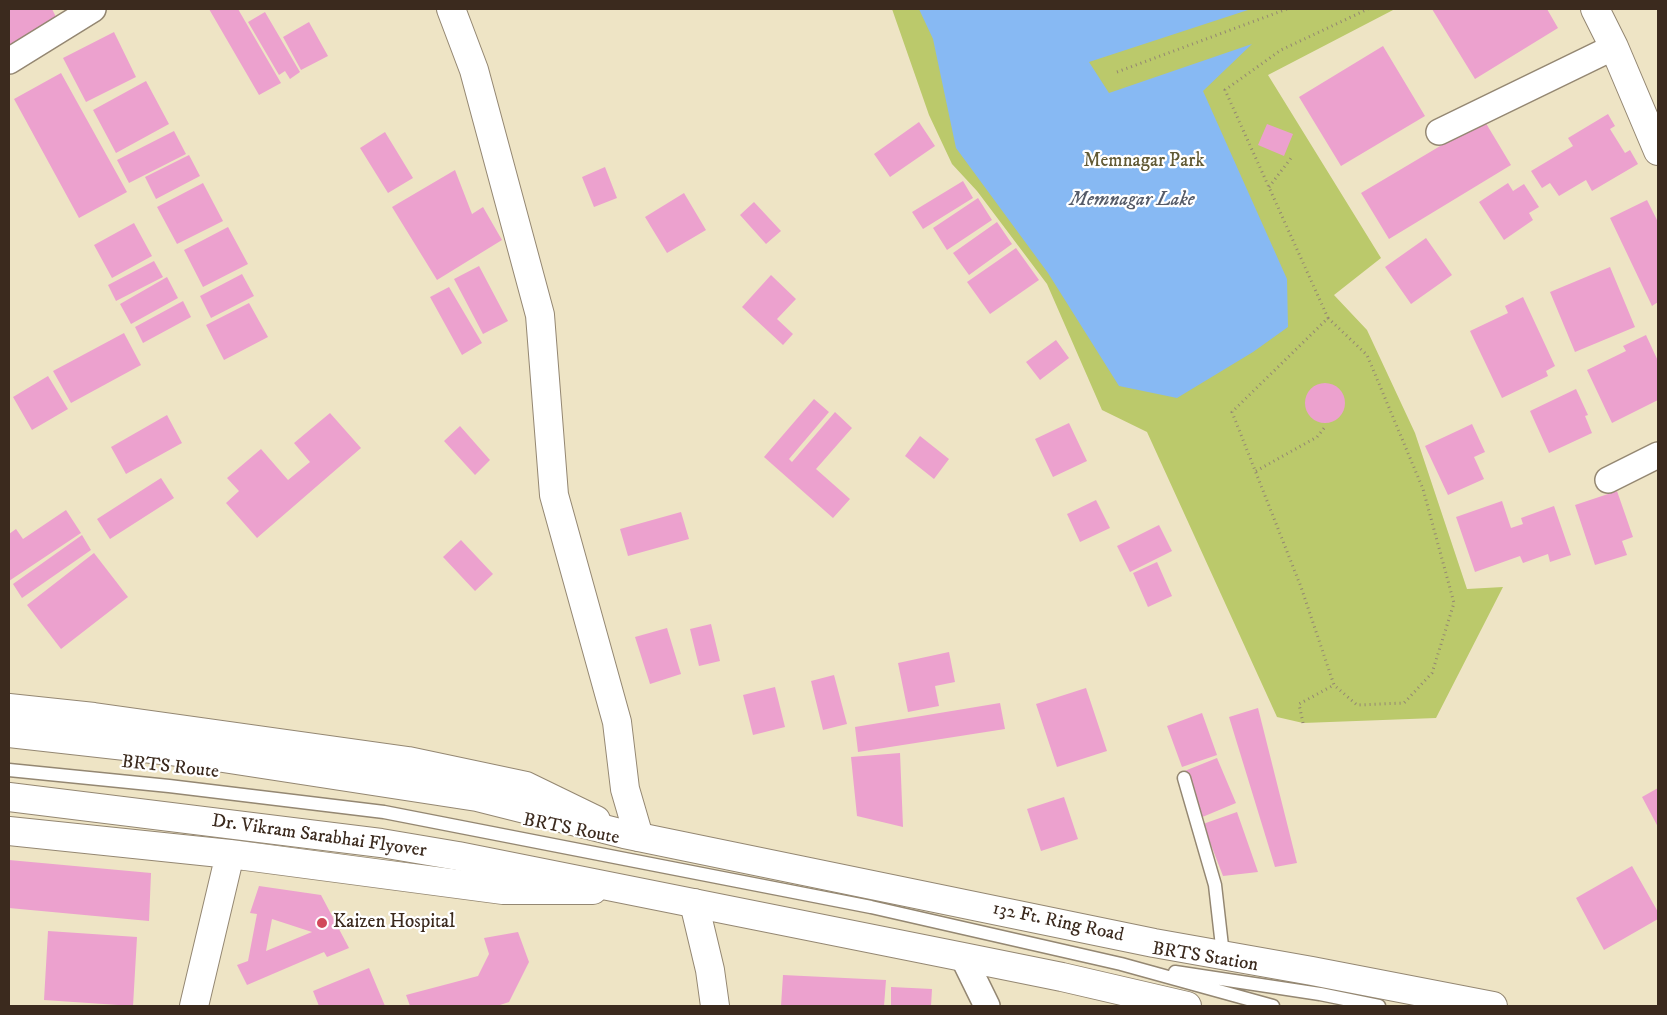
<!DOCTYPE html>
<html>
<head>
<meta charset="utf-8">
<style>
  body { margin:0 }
  #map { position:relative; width:1667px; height:1015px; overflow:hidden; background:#eee4c5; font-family:"IM FELL DW Pica",serif }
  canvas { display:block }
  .frame { position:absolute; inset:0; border:10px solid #3b2a1e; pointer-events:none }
</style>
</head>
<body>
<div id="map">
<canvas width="1667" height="1015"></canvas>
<div class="frame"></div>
</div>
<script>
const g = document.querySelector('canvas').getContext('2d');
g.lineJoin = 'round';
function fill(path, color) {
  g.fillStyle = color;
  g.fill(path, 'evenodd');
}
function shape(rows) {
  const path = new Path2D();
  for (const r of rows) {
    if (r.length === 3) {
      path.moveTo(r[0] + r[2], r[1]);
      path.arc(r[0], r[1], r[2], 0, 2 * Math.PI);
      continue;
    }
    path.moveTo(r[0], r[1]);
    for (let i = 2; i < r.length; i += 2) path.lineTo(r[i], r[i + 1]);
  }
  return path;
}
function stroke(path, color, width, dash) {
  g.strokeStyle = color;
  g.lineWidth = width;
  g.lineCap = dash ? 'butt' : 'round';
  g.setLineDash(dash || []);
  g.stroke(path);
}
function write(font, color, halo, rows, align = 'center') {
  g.font = font + ' "IM FELL DW Pica",serif';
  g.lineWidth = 4.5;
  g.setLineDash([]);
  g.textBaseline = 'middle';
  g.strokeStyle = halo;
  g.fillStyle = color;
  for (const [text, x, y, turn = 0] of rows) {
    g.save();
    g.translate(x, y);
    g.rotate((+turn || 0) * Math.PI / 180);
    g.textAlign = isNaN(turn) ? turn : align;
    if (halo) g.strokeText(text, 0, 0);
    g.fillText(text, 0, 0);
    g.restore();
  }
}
fill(shape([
  [892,9,1395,9,1268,75,1381,258,1334,295,1367,330,1415,433,1467,589,1503,587,1436,718,1303,723,1277,717,1147,432,1102,410,1047,284,977,191,952,164,929,115]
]), '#bbc96b');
fill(shape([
  [919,9,1251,9,1089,62,1109,93,1252,44,1203,91,1287,279,1288,327,1253,352,1177,398,1119,386,1048,273,956,148,933,39]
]), '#87b9f3');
fill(shape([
  [9,9,52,9,65,35,9,73],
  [209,9,238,9,281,83,259,95],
  [1432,9,1547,9,1558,28,1475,79],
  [265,12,300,72,290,79,285,71,279,75,248,22],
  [309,22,328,56,301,70,283,37],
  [114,32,136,77,86,102,63,58],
  [1383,46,1425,116,1341,166,1299,97],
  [61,73,127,192,79,218,14,99],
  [146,81,169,124,116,153,93,110],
  [1608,114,1615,126,1610,129,1625,153,1630,150,1638,164,1592,191,1586,180,1559,196,1550,183,1542,188,1531,171,1573,146,1568,138],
  [1484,120,1511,165,1389,239,1361,193],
  [919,122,935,146,890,177,874,154],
  [1267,124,1293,134,1284,156,1258,145],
  [174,131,186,154,129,183,117,160],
  [385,132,413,178,388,193,360,148],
  [189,155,200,176,156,199,145,177],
  [605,167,617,198,594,207,582,177],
  [455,170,472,214,483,207,502,240,437,280,392,207],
  [963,181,973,198,923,229,912,212],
  [203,183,223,221,177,244,157,207],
  [1508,183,1513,191,1524,184,1539,207,1529,213,1533,220,1504,240,1479,202],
  [684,193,706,230,667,253,645,217],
  [978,198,992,220,947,250,933,228],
  [1647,200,1658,222,1658,302,1652,306,1610,218],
  [754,202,781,231,766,244,740,215],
  [997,222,1012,244,969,275,953,253],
  [134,223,152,256,112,278,94,245],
  [228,227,248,264,203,287,184,250],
  [1426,238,1452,275,1411,304,1385,267],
  [1016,248,1039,280,990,314,967,282],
  [154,261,163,277,116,301,108,285],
  [479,266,508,321,483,334,454,279],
  [1610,267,1635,327,1575,352,1550,292],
  [242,274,254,296,211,318,200,296],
  [771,275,796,299,777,319,793,334,783,345,742,307],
  [167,277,178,298,131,324,120,304],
  [449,287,482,343,462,355,430,297],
  [1523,297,1555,366,1546,371,1548,376,1502,398,1470,331,1508,313,1505,306],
  [183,301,191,317,143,343,135,327],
  [249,303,268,337,224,360,206,325],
  [124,333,141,365,71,403,53,371],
  [1646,335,1658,361,1658,400,1612,423,1587,370,1626,351,1623,346],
  [1056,340,1069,358,1040,380,1026,362],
  [48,376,68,409,32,430,13,397],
  [1325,403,20],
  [1576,389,1588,415,1585,416,1592,433,1549,453,1530,411],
  [814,399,829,412,789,459,792,462,835,412,852,428,816,469,850,499,833,518,764,457],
  [330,413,361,448,257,538,226,503,239,491,227,478,261,449,288,480,310,462,294,443],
  [167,415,182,443,126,474,111,447],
  [1069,423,1087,461,1053,477,1035,439],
  [1472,424,1485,452,1474,457,1484,479,1448,495,1425,446],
  [460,426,490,460,475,475,444,441],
  [920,436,949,459,934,479,905,456],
  [161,478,174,498,110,539,97,519],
  [1617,491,1633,537,1622,541,1627,555,1595,565,1575,505],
  [1096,500,1110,528,1080,542,1067,514],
  [1502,501,1511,528,1523,524,1521,518,1554,506,1571,555,1550,562,1548,554,1523,563,1520,556,1475,572,1456,517],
  [66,510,81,533,9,581,9,534,16,529,23,539],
  [681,512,689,539,628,556,620,529],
  [1159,525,1172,551,1130,572,1117,546],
  [82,535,91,550,22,598,13,584],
  [461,540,493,574,475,591,443,557],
  [94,553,128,597,61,649,27,605],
  [1157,562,1172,596,1148,607,1133,573],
  [711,624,720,661,699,666,690,629],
  [667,628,681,674,650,684,635,637],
  [949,652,955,682,935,686,939,706,908,712,898,663],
  [834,675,847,724,823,730,811,681],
  [775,687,785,727,753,735,743,695],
  [1086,688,1107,751,1057,767,1036,704],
  [1000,703,1005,729,858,752,855,727],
  [1258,708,1297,863,1275,867,1229,717],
  [1202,713,1217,755,1182,767,1167,726],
  [900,753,903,827,857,816,851,757],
  [1217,758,1236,803,1200,818,1182,772],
  [1658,788,1658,827,1642,797],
  [1064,797,1078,839,1041,851,1027,809],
  [1237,812,1258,872,1223,876,1203,824],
  [9,860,151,873,149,921,9,908],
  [1632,866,1658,912,1658,919,1604,950,1576,898],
  [259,886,321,895,349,948,327,957,324,952,247,985,237,965,248,961,257,914,250,913],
  [272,919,312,932,266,951],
  [48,931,137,937,133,1006,44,1000],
  [518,932,529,962,509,1002,497,1006,410,1006,406,995,478,976,489,954,484,938],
  [369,968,385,1006,319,1006,313,991],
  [783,975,886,980,884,1006,781,1006],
  [891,987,932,989,931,1006,891,1006]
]), '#eca1ce');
const service = shape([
  [9,770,169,786,384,812,871,907,1121,964,1273,1006],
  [1184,778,1215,885,1223,955],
  [1175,972,1320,994,1379,1006]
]);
const minor = shape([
  [9,61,93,9],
  [1439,132,1614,47],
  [1608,480,1658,455],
  [963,957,987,1006]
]);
const tertiary = shape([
  [451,9,474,70,540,315,554,495,617,722,625,789,639,837],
  [1595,9,1614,47,1658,151],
  [9,708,94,717,408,761,526,786,596,820],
  [9,831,230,854,503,890,593,890],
  [694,903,710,970,715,1006],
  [194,1006,230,854]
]);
const primary = shape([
  [9,733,197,754,477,797,624,834,1154,943,1312,971,1493,1006],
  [9,797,381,843,458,856,963,957,1062,977,1187,1006]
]);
stroke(service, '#948772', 15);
stroke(minor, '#948772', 28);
stroke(tertiary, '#948772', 30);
stroke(primary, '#948772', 30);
stroke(shape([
  [1117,72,1287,9],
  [1269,187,1291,158],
  [1328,318,1367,355,1423,489,1454,603,1432,673,1404,703,1357,705,1334,685],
  [1256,471,1317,437,1325,427],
  [1303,723,1299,704,1334,685,1301,587,1232,412,1328,318,1225,90,1281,50,1368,9]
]), '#948772', 3, [1, 4]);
stroke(service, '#fff', 12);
stroke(minor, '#fff', 25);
stroke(tertiary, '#fff', 28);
stroke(primary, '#fff', 28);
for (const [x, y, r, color] of [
  [322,923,6,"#d1495b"]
]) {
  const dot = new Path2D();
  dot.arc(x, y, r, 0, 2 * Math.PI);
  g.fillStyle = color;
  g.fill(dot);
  stroke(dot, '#fff', 2);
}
write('19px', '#615a35', '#fff', [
  ["Memnagar Park",1144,162]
]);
write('19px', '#3b2a1e', '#fff', [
  ["BRTS Route",170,768,6],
  ["BRTS Route",571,830,11],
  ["Dr. Vikram Sarabhai Flyover",319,837,8],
  ["132 Ft. Ring Road",1058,923,12],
  ["BRTS Station",1205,958,9]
]);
write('19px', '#3b2a1e', '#fff', [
  ["Kaizen Hospital",333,923]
], 'left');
write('italic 20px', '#565c69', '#fff', [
  ["Memnagar Lake",1132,201]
]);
</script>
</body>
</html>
